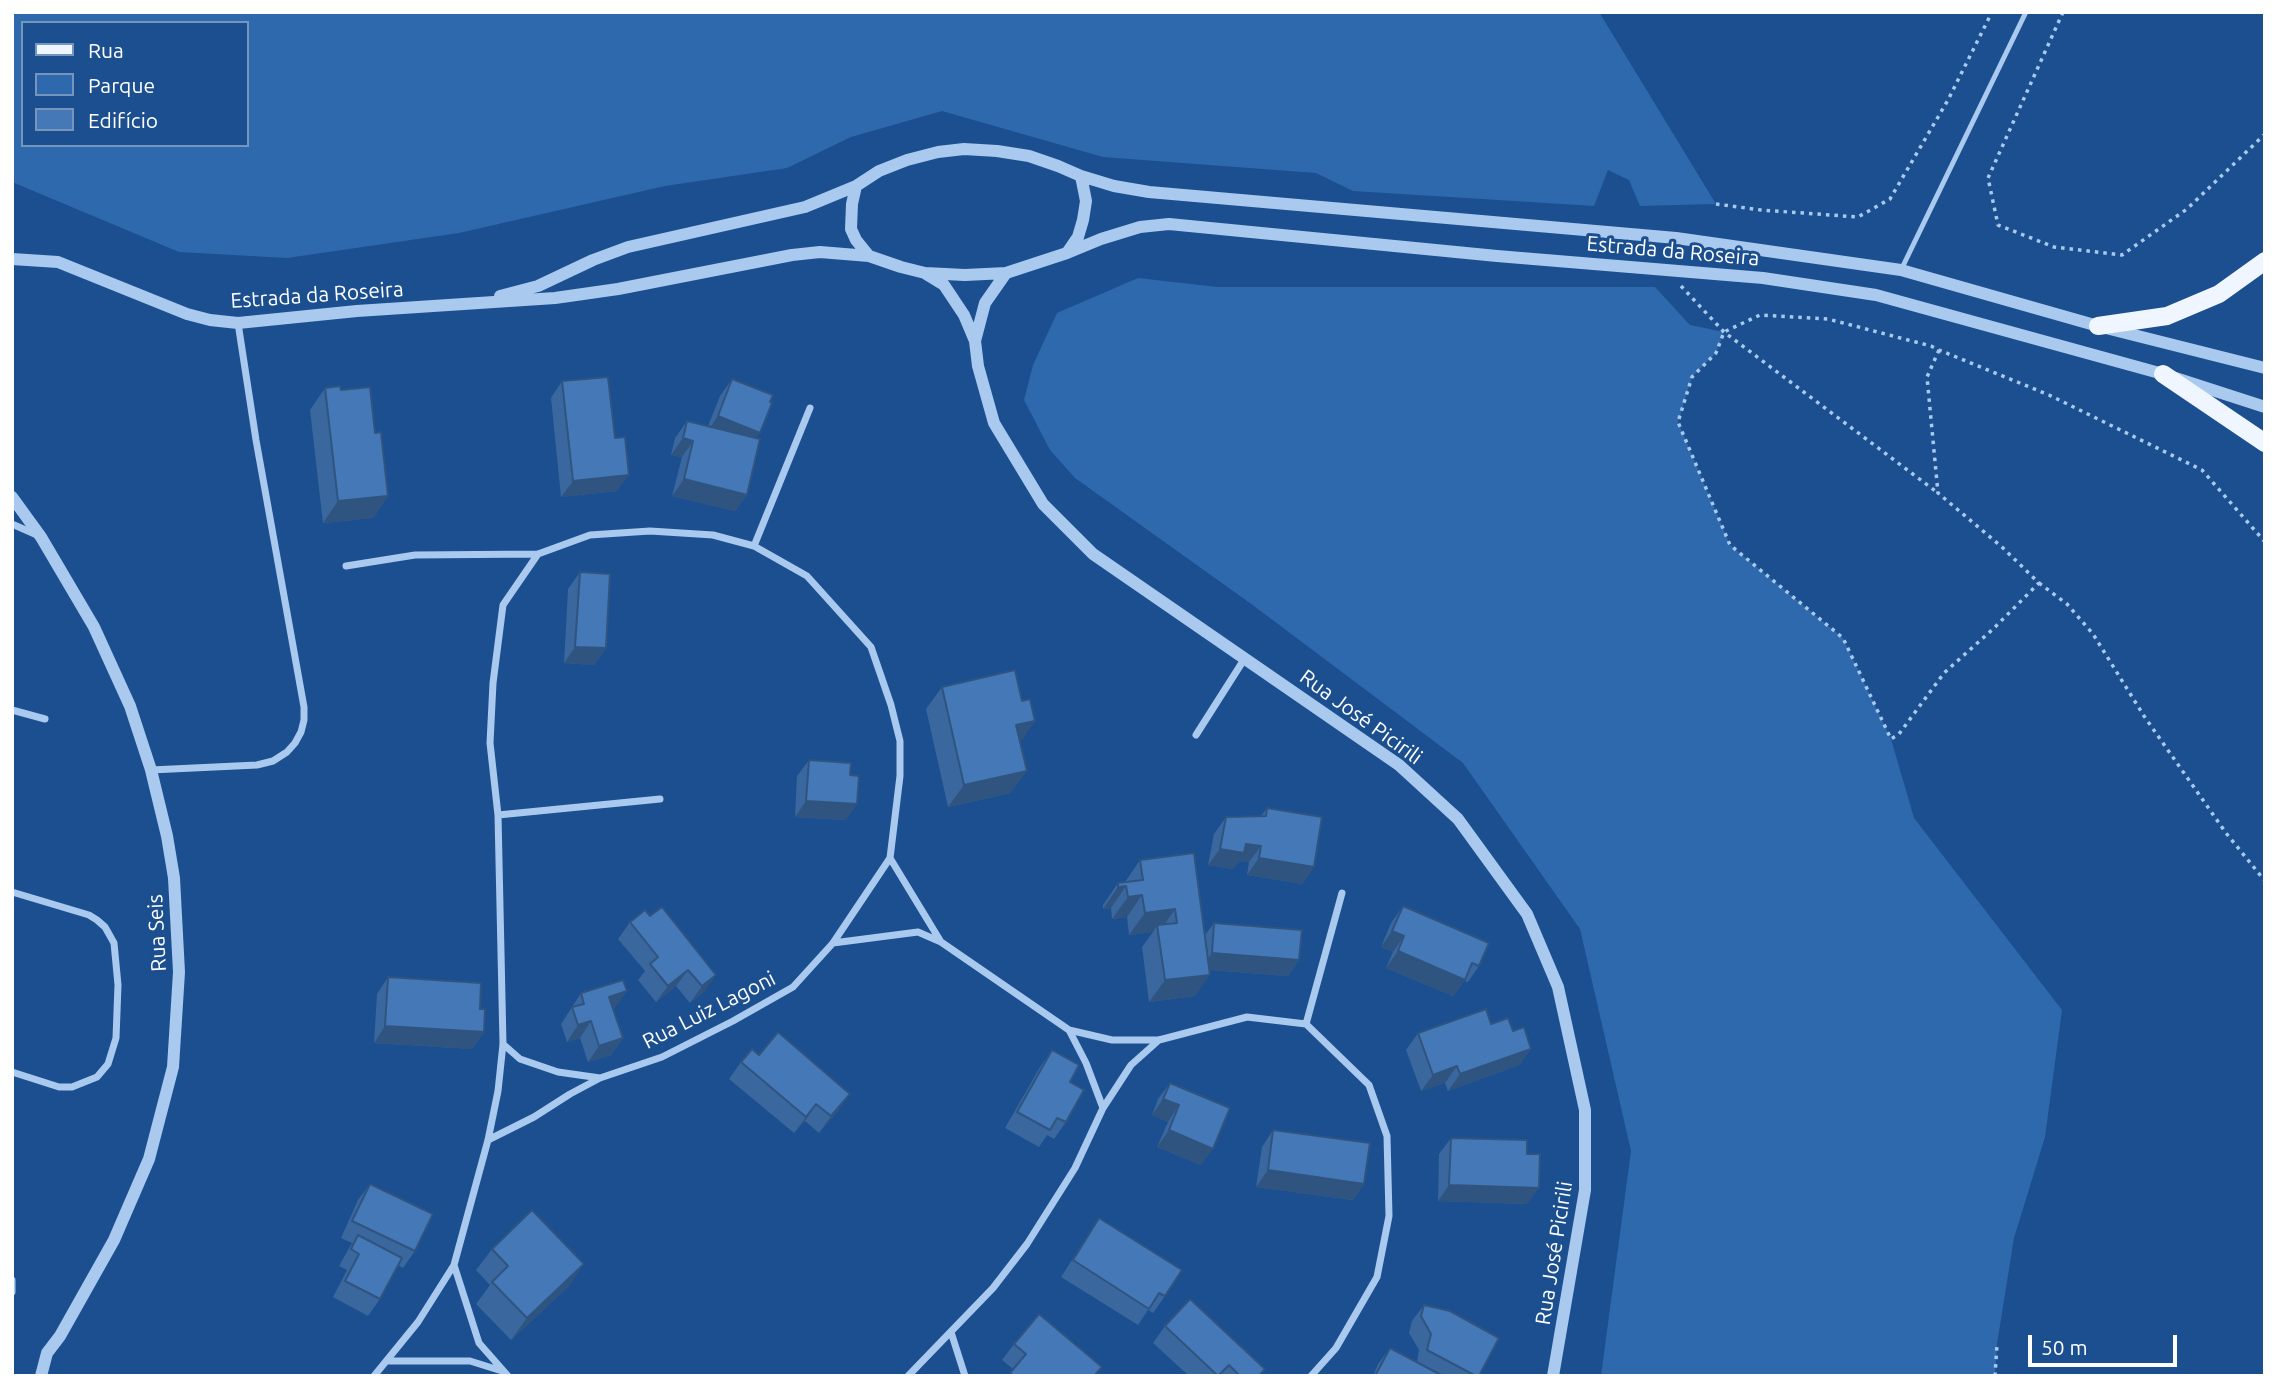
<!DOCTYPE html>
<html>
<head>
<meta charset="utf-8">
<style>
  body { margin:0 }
  #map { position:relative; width:2277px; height:1388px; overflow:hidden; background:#1b4f8f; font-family:Ubuntu,sans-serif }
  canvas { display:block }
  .frame { position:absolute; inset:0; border:14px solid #fff; pointer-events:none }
  .legend { position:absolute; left:21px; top:21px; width:228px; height:126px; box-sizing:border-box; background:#1b4f8f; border:2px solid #7695bc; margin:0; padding:9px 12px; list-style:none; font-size:21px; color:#fff }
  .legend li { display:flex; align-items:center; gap:14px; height:35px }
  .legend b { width:35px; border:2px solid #7695bc }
  .scale { position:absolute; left:2028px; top:1335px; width:149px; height:32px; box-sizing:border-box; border:4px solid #fff; border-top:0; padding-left:9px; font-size:21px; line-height:24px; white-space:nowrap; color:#fff; -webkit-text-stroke:5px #1b4f8f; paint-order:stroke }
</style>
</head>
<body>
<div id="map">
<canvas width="2277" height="1388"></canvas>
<div class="frame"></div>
<ul class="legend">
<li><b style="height:9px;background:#f0f6ff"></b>Rua</li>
<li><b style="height:19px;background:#2e69ad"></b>Parque</li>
<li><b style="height:19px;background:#4478b7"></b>Edifício</li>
</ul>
<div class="scale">50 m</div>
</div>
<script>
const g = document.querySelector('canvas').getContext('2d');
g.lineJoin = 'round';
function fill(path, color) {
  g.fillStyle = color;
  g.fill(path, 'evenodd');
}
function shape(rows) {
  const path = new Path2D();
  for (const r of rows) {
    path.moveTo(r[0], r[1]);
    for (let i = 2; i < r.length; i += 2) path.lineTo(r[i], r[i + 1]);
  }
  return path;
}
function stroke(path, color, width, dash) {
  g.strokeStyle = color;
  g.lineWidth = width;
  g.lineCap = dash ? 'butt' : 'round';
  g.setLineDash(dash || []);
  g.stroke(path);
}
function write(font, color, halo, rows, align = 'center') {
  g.font = font + ' Ubuntu,sans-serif';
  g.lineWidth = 6;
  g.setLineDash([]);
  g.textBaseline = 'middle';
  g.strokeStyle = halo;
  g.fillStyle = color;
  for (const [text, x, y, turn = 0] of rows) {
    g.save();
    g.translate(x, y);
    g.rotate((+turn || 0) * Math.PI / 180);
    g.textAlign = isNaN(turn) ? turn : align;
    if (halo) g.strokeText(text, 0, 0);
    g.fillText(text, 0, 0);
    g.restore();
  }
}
fill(shape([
  [12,12,1599,12,1716,204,1640,206,1629,180,1608,170,1594,206,1353,191,1316,173,1103,157,942,111,851,137,787,168,665,186,459,233,287,258,179,252,12,182],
  [23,23,247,23,247,145,23,145],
  [1138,278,1217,287,1655,287,1690,325,1724,332,1716,353,1692,377,1678,422,1730,545,1843,638,1891,739,1914,818,2062,1010,2045,1137,2014,1238,1997,1344,1995,1376,1601,1376,1631,1151,1580,929,1463,763,1254,606,1075,478,1050,450,1024,400,1033,365,1057,313]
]), '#2e69ad');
stroke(shape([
  [2063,12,1988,178,1998,225,2054,247,2122,255,2187,209,2265,134],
  [1716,204,1761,210,1858,217,1890,199,1948,100,1992,12],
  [1681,286,1724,332,1938,493],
  [1939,350,1927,377,1938,493,2003,548,2039,583,1993,629,1944,673,1899,734,1891,739,1843,638,1730,545,1678,422,1692,377,1716,353,1724,332,1760,315,1828,319,1931,346,1939,350,2049,395,2202,470,2265,542],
  [2039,583,2067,604,2093,634,2144,716,2226,833,2265,881],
  [1995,1376,1997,1344]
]), '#a9c9ee', 3.5, [3.5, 5]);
stroke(shape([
  [1901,270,2026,12]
]), '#a9c9ee', 5);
stroke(shape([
  [12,524,37,535],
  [754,546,810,408],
  [346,566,415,555,538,554,590,535,650,531,713,535,754,546,807,576,871,647,891,705,900,741,900,776,890,858,833,943,793,987,733,1021,662,1057,600,1078,570,1094,534,1117,488,1140],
  [12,710,45,719],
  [1196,735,1245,658],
  [151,770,257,765,273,761,287,752,295,743,301,732,304,720,304,707,256,440,238,323],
  [498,815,660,799],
  [890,858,941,942,1069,1030,1112,1040,1159,1040,1247,1017,1306,1024,1369,1085,1387,1136,1389,1216,1377,1277,1336,1348,1311,1376],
  [12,892,89,915,97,920,105,927,114,943,118,985,116,1038,108,1064,97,1077,72,1087,59,1087,12,1072],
  [833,943,918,932,941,942],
  [1306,1024,1342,893],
  [1069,1030,1086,1063,1103,1108],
  [503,1044,520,1059,558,1072,600,1078],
  [454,1265,479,1343,508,1376],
  [12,1280,12,1292],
  [951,1332,965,1376],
  [388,1361,470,1361,502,1371],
  [374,1376,418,1322,454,1265,488,1140,498,1091,503,1044,498,815,490,743,493,683,503,605,538,554],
  [908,1376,993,1288,1027,1244,1075,1168,1103,1108,1131,1065,1159,1040]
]), '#a9c9ee', 7);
stroke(shape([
  [1081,176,1086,201,1083,220,1078,237,1067,253,1006,273,965,275,925,273,901,267,869,256,856,240,851,229,852,204,856,186,879,171,907,160,938,152,964,149,997,151,1029,156,1058,166,1081,176,1114,186,1149,192,1676,238,1901,270,2098,326,2265,368],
  [1067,253,1101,239,1140,227,1169,224,1497,256,1763,278,1876,295,2163,374,2265,407],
  [12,259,58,262,187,314,210,320,238,323,357,311,555,298,618,289,792,255,820,252,869,256],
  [926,274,944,285,964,315,975,341,978,366,994,423,1043,504,1093,554,1399,765,1458,819,1527,914,1558,987,1585,1110,1585,1190,1553,1376],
  [500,296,538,286,593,260,628,247,805,207,856,186],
  [975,341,985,303,1006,273],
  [12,497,41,537,94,627,130,706,151,770,167,836,174,878,179,972,173,1067,149,1159,114,1240,60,1336,47,1353,41,1376]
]), '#a9c9ee', 12);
stroke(shape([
  [2098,326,2167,316,2219,294,2265,261],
  [2163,374,2265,443]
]), '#f0f6ff', 18);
fill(shape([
  [732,379,757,438,747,495,735,511,672,496,682,457,671,455,675,438,687,421,708,426,720,396],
  [562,381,617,491,561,497,551,398],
  [325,388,341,390,375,433,388,496,373,518,323,523,310,410],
  [580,572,606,648,594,665,564,663,568,589],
  [942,687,1020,743,1011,793,948,807,926,709],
  [809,760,846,820,795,817,797,776],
  [1267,808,1303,884,1247,875,1249,862,1239,861,1233,869,1208,865,1214,834,1226,817,1261,816],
  [1140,860,1205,935,1214,923,1299,960,1288,976,1210,970,1195,996,1149,1002,1142,947,1153,932,1129,935,1127,917,1112,919,1111,908,1103,909,1103,905,1118,883,1125,882],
  [1403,906,1479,966,1468,982,1464,981,1453,996,1386,968,1393,952,1381,947,1391,923],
  [645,910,705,991,690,1003,676,986,656,1002,638,980,645,971,618,939,630,922],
  [388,977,480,1009,484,1032,472,1049,374,1043,377,994],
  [581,993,615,1008,613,1009,623,1038,611,1055,588,1062,580,1038,567,1042,561,1024],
  [1491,1024,1513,1031,1531,1049,1519,1065,1448,1091,1445,1083,1421,1091,1406,1050,1418,1033],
  [1052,1050,1070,1082,1066,1122,1054,1139,1047,1135,1039,1147,1005,1128,1040,1067],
  [759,1055,839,1110,819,1133,805,1121,794,1133,729,1079,741,1062],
  [1170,1083,1201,1165,1157,1147,1168,1122,1152,1115,1158,1099],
  [1273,1130,1364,1184,1353,1200,1256,1187,1262,1147],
  [1451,1138,1527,1204,1438,1201,1439,1154],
  [370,1184,415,1251,403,1268,398,1265,380,1299,368,1316,333,1297,347,1270,339,1266,352,1243,341,1238,358,1200],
  [1099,1218,1165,1296,1153,1313,1148,1310,1138,1325,1061,1277],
  [492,1249,569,1286,511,1340,476,1304,490,1285,476,1270],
  [1424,1305,1479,1376,1373,1376,1378,1364,1390,1348,1417,1362,1419,1350,1409,1333,1412,1321],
  [1165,1326,1261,1376,1189,1376,1153,1343],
  [1014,1344,1096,1376,1008,1376,1013,1369,1002,1360]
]), '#3a679d');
fill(shape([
  [718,416,760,433,749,449,706,433],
  [683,438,693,441,682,457,671,455],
  [629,475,617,491,561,497,573,481],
  [684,479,747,495,735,511,672,496],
  [388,496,373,518,323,523,338,501],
  [575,647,606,648,594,665,564,663],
  [1035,721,1020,743,1016,725],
  [1027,771,1011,793,948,807,964,785],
  [806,801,857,804,846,820,795,817],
  [1246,844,1261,846,1249,862,1239,861,1233,869,1208,865,1220,849],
  [1259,858,1314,867,1303,884,1247,875],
  [1126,886,1111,908,1103,909,1118,887],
  [1142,895,1127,917,1112,919,1128,897],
  [1175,909,1160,931,1157,925,1153,932,1129,935,1145,913],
  [1392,931,1404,936,1393,952,1381,947],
  [1398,951,1465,980,1453,996,1386,968],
  [1212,953,1299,960,1288,976,1200,969],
  [688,970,676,986,656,1002,668,986],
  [716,975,705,991,690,1003,702,986],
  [1210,975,1195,996,1149,1002,1165,980],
  [627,991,615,1008,598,1014,609,997],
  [591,1021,580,1038,567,1042,578,1025],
  [385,1026,484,1032,472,1049,374,1043],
  [623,1038,611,1055,588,1062,599,1046],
  [1531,1049,1519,1065,1448,1091,1460,1074],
  [1457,1066,1445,1083,1421,1091,1433,1075],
  [850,1094,839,1110,819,1133,831,1116],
  [1163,1099,1179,1105,1168,1122,1152,1115],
  [816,1104,805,1121,794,1133,806,1117],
  [1169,1130,1213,1149,1201,1165,1157,1147],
  [1268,1170,1364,1184,1353,1200,1256,1187],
  [1449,1185,1539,1188,1527,1204,1438,1201],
  [584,1264,569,1286,511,1340,527,1318]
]), '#305480');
const building = shape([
  [608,377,615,438,625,437,629,475,573,481,562,381,608,377],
  [732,379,773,395,770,402,772,403,760,433,718,416,732,379],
  [340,386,341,390,370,387,375,433,381,432,388,496,338,501,325,388,340,386],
  [687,421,760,439,747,495,684,479,693,441,683,438,687,421],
  [580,572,610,574,606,648,575,647,580,572],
  [1015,670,1022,701,1030,699,1035,721,1016,725,1027,771,964,785,942,687,1015,670],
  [809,760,851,763,850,775,859,776,857,804,806,801,809,760],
  [1267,808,1322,817,1314,867,1259,858,1261,846,1246,844,1244,853,1220,849,1226,817,1266,816,1267,808],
  [1194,853,1210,975,1165,980,1157,925,1177,923,1175,909,1145,913,1142,895,1128,897,1126,886,1118,887,1118,883,1143,880,1140,860,1194,853],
  [1403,906,1489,943,1479,966,1472,963,1465,980,1398,951,1404,936,1392,931,1403,906],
  [662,907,716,975,702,986,688,970,668,986,650,964,658,957,630,922,645,910,650,916,662,907],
  [1214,923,1302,930,1299,960,1212,953,1214,923],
  [388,977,481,983,480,1009,485,1009,484,1032,385,1026,388,977],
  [623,980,627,991,609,997,623,1038,599,1046,591,1021,578,1025,572,1007,584,1004,581,993,623,980],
  [1486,1009,1491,1024,1508,1018,1513,1031,1524,1027,1531,1049,1460,1074,1457,1066,1433,1075,1418,1033,1486,1009],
  [778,1032,850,1094,831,1116,816,1104,806,1117,741,1062,752,1049,759,1055,778,1032],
  [1052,1050,1079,1065,1070,1082,1084,1090,1066,1122,1057,1118,1050,1130,1017,1112,1052,1050],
  [1170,1083,1230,1108,1213,1149,1169,1130,1179,1105,1163,1099,1170,1083],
  [1273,1130,1370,1143,1364,1184,1268,1170,1273,1130],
  [1451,1138,1527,1140,1527,1154,1540,1154,1539,1188,1449,1185,1451,1138],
  [370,1184,433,1214,415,1251,352,1221,370,1184],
  [532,1210,584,1264,527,1318,492,1282,508,1266,492,1249,532,1210],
  [1099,1218,1182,1270,1165,1296,1159,1293,1149,1309,1073,1260,1099,1218],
  [358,1235,402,1258,380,1299,345,1281,359,1254,351,1249,358,1235],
  [1190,1299,1265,1369,1259,1376,1240,1376,1229,1365,1218,1376,1165,1326,1190,1299],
  [1424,1305,1450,1311,1499,1338,1479,1376,1476,1376,1427,1350,1431,1334,1421,1316,1424,1305],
  [1039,1314,1102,1367,1094,1376,1014,1376,1010,1373,1026,1354,1014,1344,1039,1314],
  [1390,1348,1443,1376,1375,1376,1390,1348]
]);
fill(building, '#4478b7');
stroke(building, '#305480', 2);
write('21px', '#fff', '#1b4f8f', [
  ["Estrada da Roseira",1673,251,5],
  ["Estrada da Roseira",317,295,-4],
  ["Rua José Picirili",1361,717,36],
  ["Rua Seis",157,933,-93],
  ["Rua Luiz Lagoni",709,1010,-27],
  ["Rua José Picirili",1554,1253,-81]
]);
</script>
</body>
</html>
